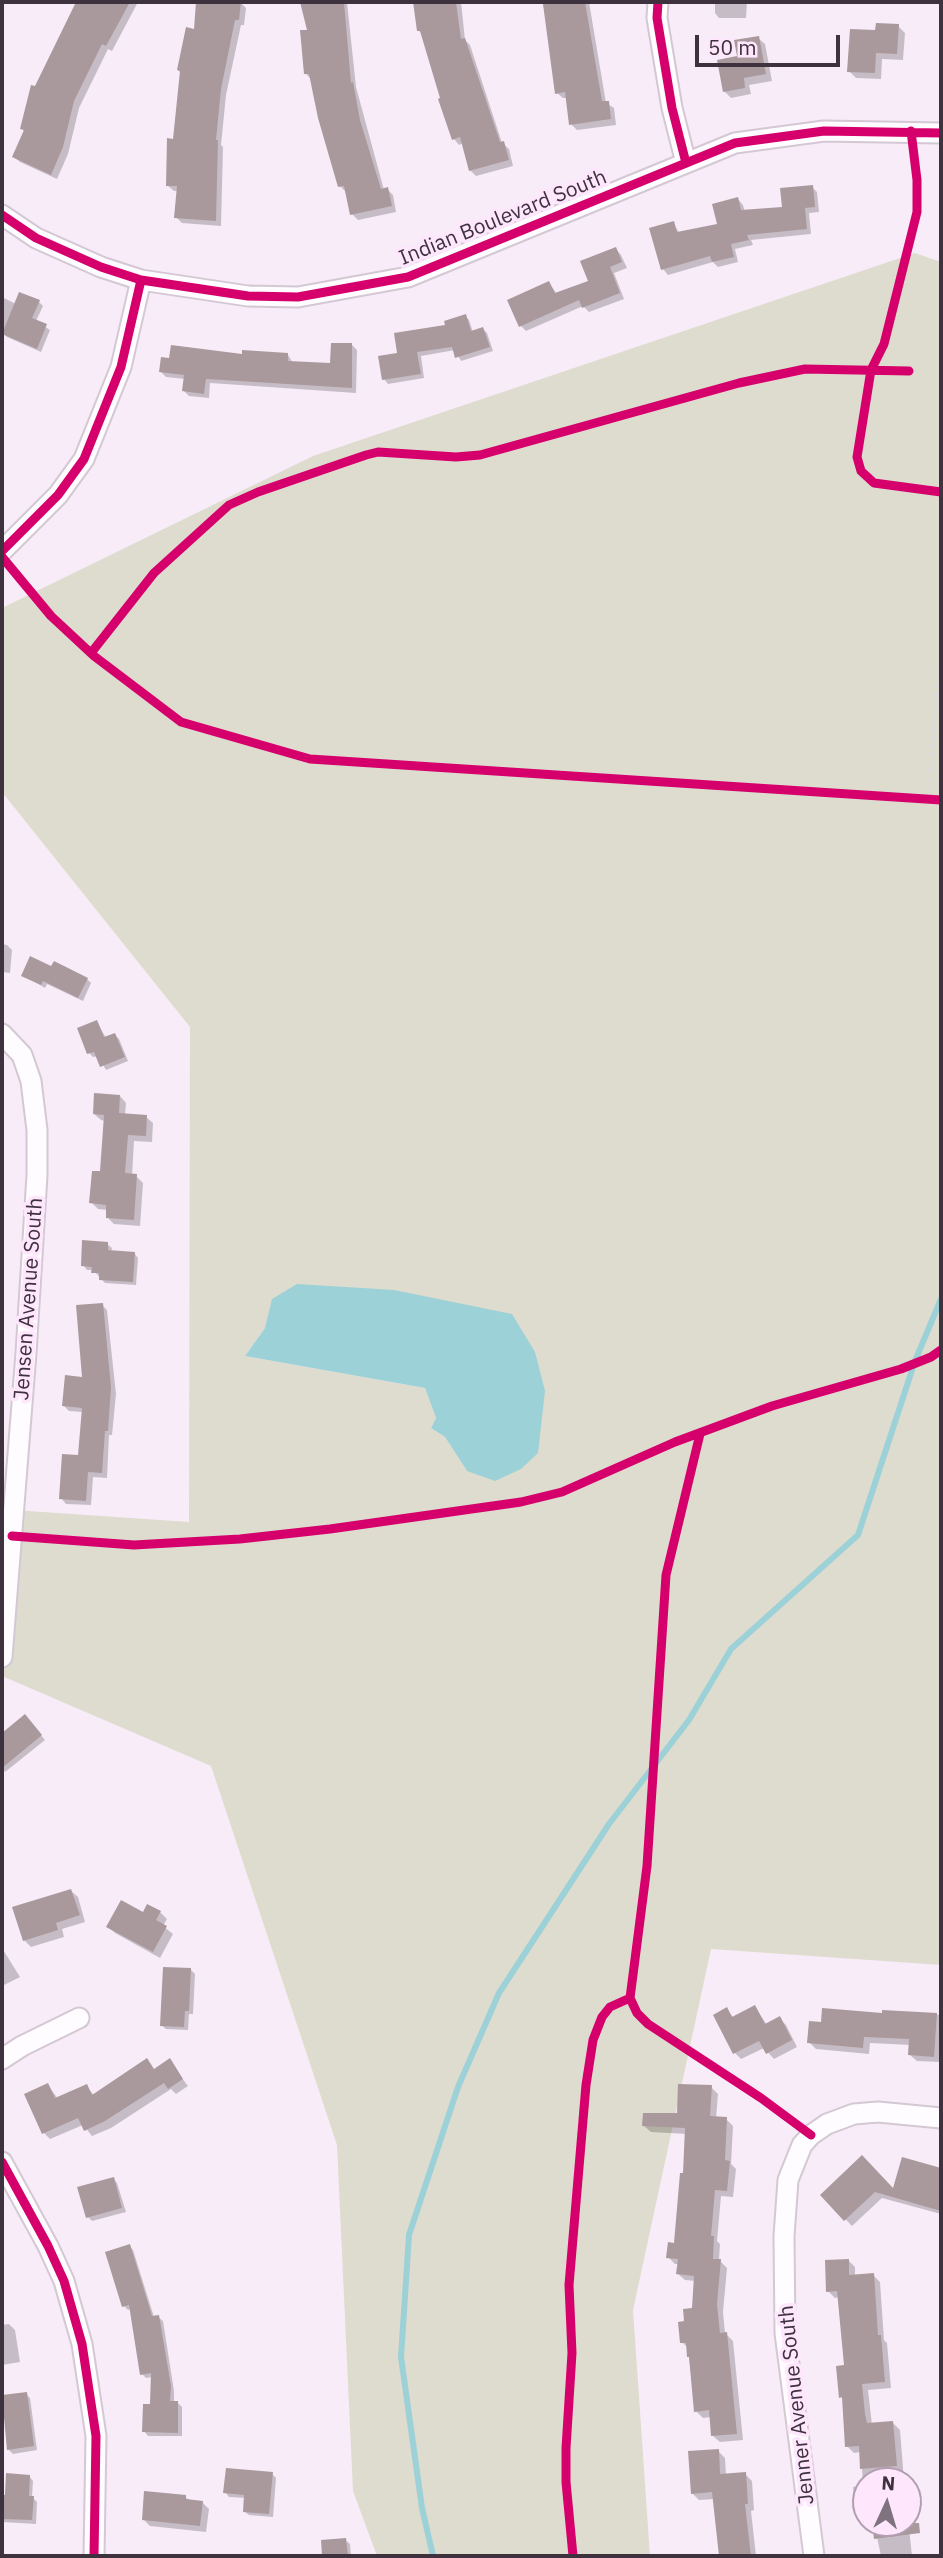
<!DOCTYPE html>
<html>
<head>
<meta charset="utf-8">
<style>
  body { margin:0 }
  #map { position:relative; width:943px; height:2558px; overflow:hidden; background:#f8ecf8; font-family:"IBM Plex Sans",sans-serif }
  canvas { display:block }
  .frame { position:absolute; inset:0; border:4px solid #3d323d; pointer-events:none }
  .north { position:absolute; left:852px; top:2467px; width:70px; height:70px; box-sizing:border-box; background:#fee6fd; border:2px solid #b19eb0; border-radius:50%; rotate:4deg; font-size:19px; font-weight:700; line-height:28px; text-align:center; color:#3d323d }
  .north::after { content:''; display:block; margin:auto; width:24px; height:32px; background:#7e737e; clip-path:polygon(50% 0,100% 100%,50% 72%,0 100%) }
  .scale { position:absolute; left:695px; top:35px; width:145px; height:32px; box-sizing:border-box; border:4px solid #3d323d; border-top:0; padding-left:9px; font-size:21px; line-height:24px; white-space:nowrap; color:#3d323d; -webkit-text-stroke:5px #fee6fd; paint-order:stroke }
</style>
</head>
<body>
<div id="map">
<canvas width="943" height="2558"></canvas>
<div class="frame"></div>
<div class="north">N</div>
<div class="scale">50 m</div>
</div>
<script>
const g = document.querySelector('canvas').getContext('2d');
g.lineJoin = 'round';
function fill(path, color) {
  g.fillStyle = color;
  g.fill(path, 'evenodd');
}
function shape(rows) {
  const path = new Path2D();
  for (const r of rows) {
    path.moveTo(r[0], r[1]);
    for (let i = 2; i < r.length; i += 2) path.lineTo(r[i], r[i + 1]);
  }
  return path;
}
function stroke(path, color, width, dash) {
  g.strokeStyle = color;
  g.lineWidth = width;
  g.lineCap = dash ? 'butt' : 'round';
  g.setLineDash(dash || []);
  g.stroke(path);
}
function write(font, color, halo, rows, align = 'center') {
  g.font = font + ' "IBM Plex Sans",sans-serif';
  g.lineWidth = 7;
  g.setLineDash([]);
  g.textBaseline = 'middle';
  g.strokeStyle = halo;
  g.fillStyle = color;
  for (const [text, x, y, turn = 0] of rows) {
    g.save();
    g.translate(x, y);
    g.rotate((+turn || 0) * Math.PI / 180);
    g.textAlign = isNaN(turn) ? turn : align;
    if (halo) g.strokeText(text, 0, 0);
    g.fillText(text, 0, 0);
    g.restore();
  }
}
fill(shape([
  [915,253,941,262,941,1965,711,1949,633,2310,650,2556,377,2556,353,2491,337,2145,211,1766,2,1676,14,1510,189,1522,190,1027,2,792,2,608,313,456],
  [265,1328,545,1391,467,1471,445,1437,431,1428,436,1418,425,1388,245,1356]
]), '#dedcce');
fill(shape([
  [297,1284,394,1290,512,1314,535,1352,545,1391,538,1453,521,1469,495,1481,467,1471,445,1437,431,1428,436,1418,425,1388,245,1356,265,1328,272,1299]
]), '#9cd1d8');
fill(shape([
  [78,2,138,2,112,51,108,49,79,108,68,154,57,179,20,162,14,157,25,132,22,129,36,88],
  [198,2,240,2,246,8,244,25,241,25,226,95,221,145,223,147,221,226,182,223,176,217,178,191,174,191,168,186,181,73,178,70,195,31],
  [302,2,347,2,356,87,384,190,387,189,393,195,396,212,358,220,352,214,346,192,340,186,312,80,306,74,309,31],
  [415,2,461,2,465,40,470,45,502,143,509,149,513,166,476,176,470,170,463,143,459,145,454,139,423,34,418,30],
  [543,2,589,2,606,103,614,108,616,125,577,130,571,124,568,98,563,98,557,93],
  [715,2,747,2,746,18,719,18,715,13],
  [898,26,905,33,903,60,882,59,881,79,856,78,849,71,877,32],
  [758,38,765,44,772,81,749,85,751,94,731,98,724,91],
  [812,187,817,192,819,212,809,213,811,234,751,240,753,245,735,249,738,262,718,267,713,262,668,275,663,269,673,223,680,234,719,225,738,199,743,205,745,212,784,209],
  [616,249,621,255,627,268,614,273,624,299,589,312,583,306,526,331,521,326,549,283,557,294,590,282],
  [2,297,16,304,39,302,43,306,36,321,50,330,41,352,7,337,2,332],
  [465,316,469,320,473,332,483,329,487,333,493,351,461,361,455,350,421,356,424,378,388,384,384,379,399,354],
  [352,345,357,350,356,393,210,383,209,398,189,396,184,391,185,379,166,377,161,372,243,356,288,355,293,363,332,365],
  [2,944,7,945,12,950,10,973,2,972],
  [52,969,87,979,91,983,83,1001,47,984,45,988,23,975],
  [97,1022,106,1038,115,1035,119,1039,128,1061,106,1070,98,1056,93,1057,89,1053],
  [120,1096,126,1103,125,1115,146,1117,153,1123,152,1142,134,1141,132,1176,136,1176,143,1183,140,1226,114,1224,107,1217,108,1210,98,1209,91,1202,102,1173,106,1121,101,1120,94,1114],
  [107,1244,112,1248,111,1252,134,1253,138,1258,136,1285,105,1283,93,1270,87,1270,83,1265],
  [102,1305,107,1310,116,1394,112,1435,109,1435,107,1478,93,1477,91,1505,66,1504,61,1498,80,1457,83,1412,69,1411,64,1406,84,1379],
  [25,1717,45,1740,5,1772,2,1768,2,1735],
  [71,1891,78,1897,85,1922,62,1929,64,1937,31,1947,24,1940],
  [160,1912,167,1919,163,1926,173,1934,160,1958,115,1933,108,1927,143,1914],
  [2,1948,20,1977,2,1986],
  [191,1970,195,1974,193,2014,189,2014,188,2030,166,2029,161,2025],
  [755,2007,767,2025,779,2018,786,2025,797,2047,774,2059,764,2048,741,2059,735,2053,727,2010,734,2018],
  [884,2011,941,2015,940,2062,917,2061,910,2055,911,2045,870,2043,869,2054,816,2049,809,2042,822,2024,884,2015],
  [147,2061,157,2077,169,2061,188,2086,176,2094,171,2089,111,2128,92,2136,83,2125,50,2139,44,2133,48,2085,58,2099,86,2086,94,2095],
  [711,2087,718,2094,716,2119,726,2119,733,2126,731,2164,736,2169,733,2197,721,2196,717,2241,720,2244,719,2260,727,2268,723,2312,725,2333,733,2341,743,2440,720,2442,713,2436,711,2417,703,2418,696,2411,688,2348,682,2342,686,2323,694,2310,696,2281,685,2280,678,2274,679,2264,675,2264,668,2257,675,2245,685,2175,687,2134,651,2132,644,2126,678,2115],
  [903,2160,941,2170,941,2214,882,2198,852,2226,822,2195,894,2191],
  [113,2179,117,2183,126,2212,92,2221,88,2217],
  [129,2246,133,2250,154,2317,158,2317,163,2321,174,2391,174,2403,178,2403,182,2407,182,2436,148,2436,144,2431,152,2406,152,2377,146,2378,142,2374,131,2309,128,2310,124,2306],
  [848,2260,855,2267,855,2276,873,2275,880,2282,884,2340,887,2343,891,2388,868,2390,872,2425,893,2423,900,2430,904,2481,866,2481,866,2522,863,2522,856,2516,853,2487,863,2485,861,2452,854,2453,847,2446,844,2400,841,2397,846,2367,839,2297,835,2298,828,2291],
  [9,2324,15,2330,20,2362,2,2365,2,2325],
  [26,2394,30,2398,37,2450,13,2454,8,2449,2,2397],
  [718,2451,725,2458,726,2475,745,2474,752,2481,754,2510,751,2511,756,2556,721,2556,715,2499,699,2500,692,2493],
  [272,2474,276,2478,273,2517,249,2515,244,2511,246,2498,229,2497,225,2492],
  [29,2476,33,2481,32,2497,37,2502,36,2524,2,2522,2,2496,7,2497],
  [185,2497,190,2501,202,2502,209,2509,206,2532,150,2526,144,2520],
  [908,2518,912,2556,881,2556,874,2523,908,2523],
  [345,2540,350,2544,351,2556,324,2556,323,2541]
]), '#0003');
stroke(shape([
  [433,2556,422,2508,401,2357,409,2235,458,2087,499,1993,609,1824,689,1720,731,1649,858,1535,915,1361,941,1299]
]), '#9cd1d8', 6);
fill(shape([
  [76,2,130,2,106,46,102,44,74,101,63,147,51,175,12,157,24,130,20,129,31,85,35,86],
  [196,2,241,2,239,20,235,20,221,89,216,140,218,140,216,221,174,218,177,186,166,186,167,138,173,139,180,71,177,70,186,27,194,29],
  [300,2,344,2,351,83,353,82,360,120,381,189,388,187,392,206,350,215,344,186,338,187,318,118,309,74,304,74,300,30,307,30],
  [413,2,456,2,461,39,465,38,500,142,504,141,509,160,469,171,460,137,452,140,438,99,440,98,420,31,417,31],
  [560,2,585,2,602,101,609,101,611,119,569,125,565,92,555,94,543,4],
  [876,23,899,24,897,54,876,53,875,73,847,72,850,29,875,30],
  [759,36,766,74,744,78,745,88,723,92,717,60,737,56,734,40],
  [813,185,815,207,805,208,807,229,747,235,749,240,731,244,734,257,712,262,710,256,661,270,649,228,674,221,677,232,717,224,712,204,738,197,741,210,782,207,780,188],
  [616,247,622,262,610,267,620,293,582,308,579,300,519,327,507,300,549,281,555,293,588,281,580,261],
  [19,292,40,300,32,318,47,324,37,349,2,334],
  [466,314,471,331,483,327,490,347,455,358,452,347,417,352,421,374,382,380,378,356,397,353,394,333,445,325,444,321],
  [331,343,352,343,352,388,206,379,204,394,182,391,184,375,159,372,161,357,169,358,171,345,242,354,242,350,288,353,288,361,330,363],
  [30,956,51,966,54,961,88,978,78,998,43,981,41,985,21,976],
  [97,1020,104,1037,115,1033,125,1057,100,1067,94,1052,87,1054,77,1028],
  [94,1093,120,1095,119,1113,147,1115,146,1136,128,1135,125,1173,137,1174,134,1220,106,1218,106,1205,89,1203,92,1171,100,1171,104,1115,93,1114],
  [82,1240,108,1242,108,1250,135,1252,133,1282,99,1280,99,1273,91,1273,92,1267,81,1266],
  [103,1303,111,1387,108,1431,105,1431,102,1473,88,1472,86,1501,59,1499,62,1454,78,1455,82,1408,62,1406,65,1375,82,1377,76,1305],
  [25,1714,42,1735,2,1768,2,1733],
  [71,1889,80,1915,56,1923,58,1930,23,1941,12,1907],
  [121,1900,143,1912,147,1904,161,1911,156,1920,167,1926,153,1952,106,1927],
  [163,1967,191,1968,189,2011,185,2011,184,2027,160,2026],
  [755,2005,765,2024,780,2016,792,2040,766,2054,759,2041,733,2054,713,2015,727,2007,732,2017],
  [822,2008,882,2013,882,2010,937,2013,934,2057,908,2055,909,2039,864,2037,863,2048,807,2043,809,2021,821,2022],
  [147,2058,154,2069,170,2058,183,2079,168,2089,164,2083,105,2121,84,2131,78,2118,42,2134,24,2094,48,2083,55,2098,87,2084,92,2095],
  [678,2084,712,2085,710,2116,727,2117,725,2160,730,2161,727,2191,715,2190,711,2236,714,2236,713,2259,721,2259,717,2304,720,2333,727,2332,737,2434,711,2436,709,2410,694,2412,689,2357,687,2357,686,2343,680,2343,678,2322,684,2321,683,2309,692,2308,694,2276,676,2274,678,2259,666,2258,668,2242,674,2243,680,2173,683,2173,685,2128,642,2126,643,2113,677,2113],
  [862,2155,893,2188,902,2157,941,2168,941,2211,875,2192,844,2221,820,2195],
  [114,2177,122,2208,86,2218,77,2187],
  [130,2244,152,2316,159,2315,171,2386,170,2401,178,2401,178,2433,142,2432,143,2404,150,2404,151,2373,140,2375,129,2305,122,2307,105,2252],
  [849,2259,849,2275,874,2273,878,2335,881,2335,885,2382,862,2384,865,2414,867,2423,893,2421,897,2466,860,2469,859,2446,845,2447,842,2397,839,2398,836,2366,844,2365,837,2291,826,2292,825,2260],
  [27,2392,34,2446,7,2450,2,2395],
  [719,2449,720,2474,746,2472,748,2504,745,2504,751,2556,719,2556,712,2492,691,2494,688,2451],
  [226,2468,273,2472,269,2514,243,2512,244,2495,223,2493],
  [6,2473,30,2475,29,2496,34,2496,32,2520,2,2519,2,2495,5,2495],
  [144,2491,186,2495,186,2499,203,2501,200,2526,142,2520],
  [872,2523,919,2523,920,2533,874,2539],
  [346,2538,348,2556,322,2556,321,2540]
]), '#a9989c');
const minor = shape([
  [658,2,657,18,672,108,686,163],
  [2,215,36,238,101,267,141,280,248,296,298,297,408,277,735,143,824,131,941,133],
  [2,551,58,495,84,459,121,367,141,280],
  [2,1034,22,1055,31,1081,37,1130,37,1175,26,1353,2,1657],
  [2,2059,22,2046,79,2018],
  [2,2162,48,2246,64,2281,82,2344,96,2436,94,2556],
  [814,2556,785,2333,784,2236,788,2180,802,2145,811,2135,827,2124,854,2114,878,2112,941,2118]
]);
stroke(minor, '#d3c8d3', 23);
stroke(shape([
  [927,798,941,655]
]), '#dcd8dc', 3.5, [3.5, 5]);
stroke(minor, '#fefcfe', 19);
stroke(shape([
  [658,2,657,18,672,108,686,163],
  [911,131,917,180,917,212,884,344,871,370,857,457,861,471,874,483,941,492],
  [2,215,36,238,101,267,141,280,248,296,298,297,408,277,735,143,824,131,941,133],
  [2,551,58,495,84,459,121,367,141,280],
  [2,557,51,616,94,656,181,722,310,759,941,800],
  [91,653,154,573,229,505,258,492,366,455,378,452,456,457,480,455,739,383,805,369,909,371],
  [700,1434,666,1575,647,1866,630,1998,637,2013,648,2024,761,2098,811,2135],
  [12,1536,134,1545,240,1539,330,1529,521,1502,562,1492,675,1442,772,1406,901,1369,931,1357,941,1350],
  [2,2162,48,2246,64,2281,82,2344,96,2436,94,2556],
  [573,2556,566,2482,566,2448,572,2353,569,2285,586,2085,593,2040,602,2017,610,2007,630,1998]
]), '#d6006c', 9);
write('21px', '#3d323d', '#fee6fd', [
  ["Indian Boulevard South",503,218,-22],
  ["Jensen Avenue South",29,1299,-86],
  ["Jenner Avenue South",797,2405,-96]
]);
</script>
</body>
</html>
